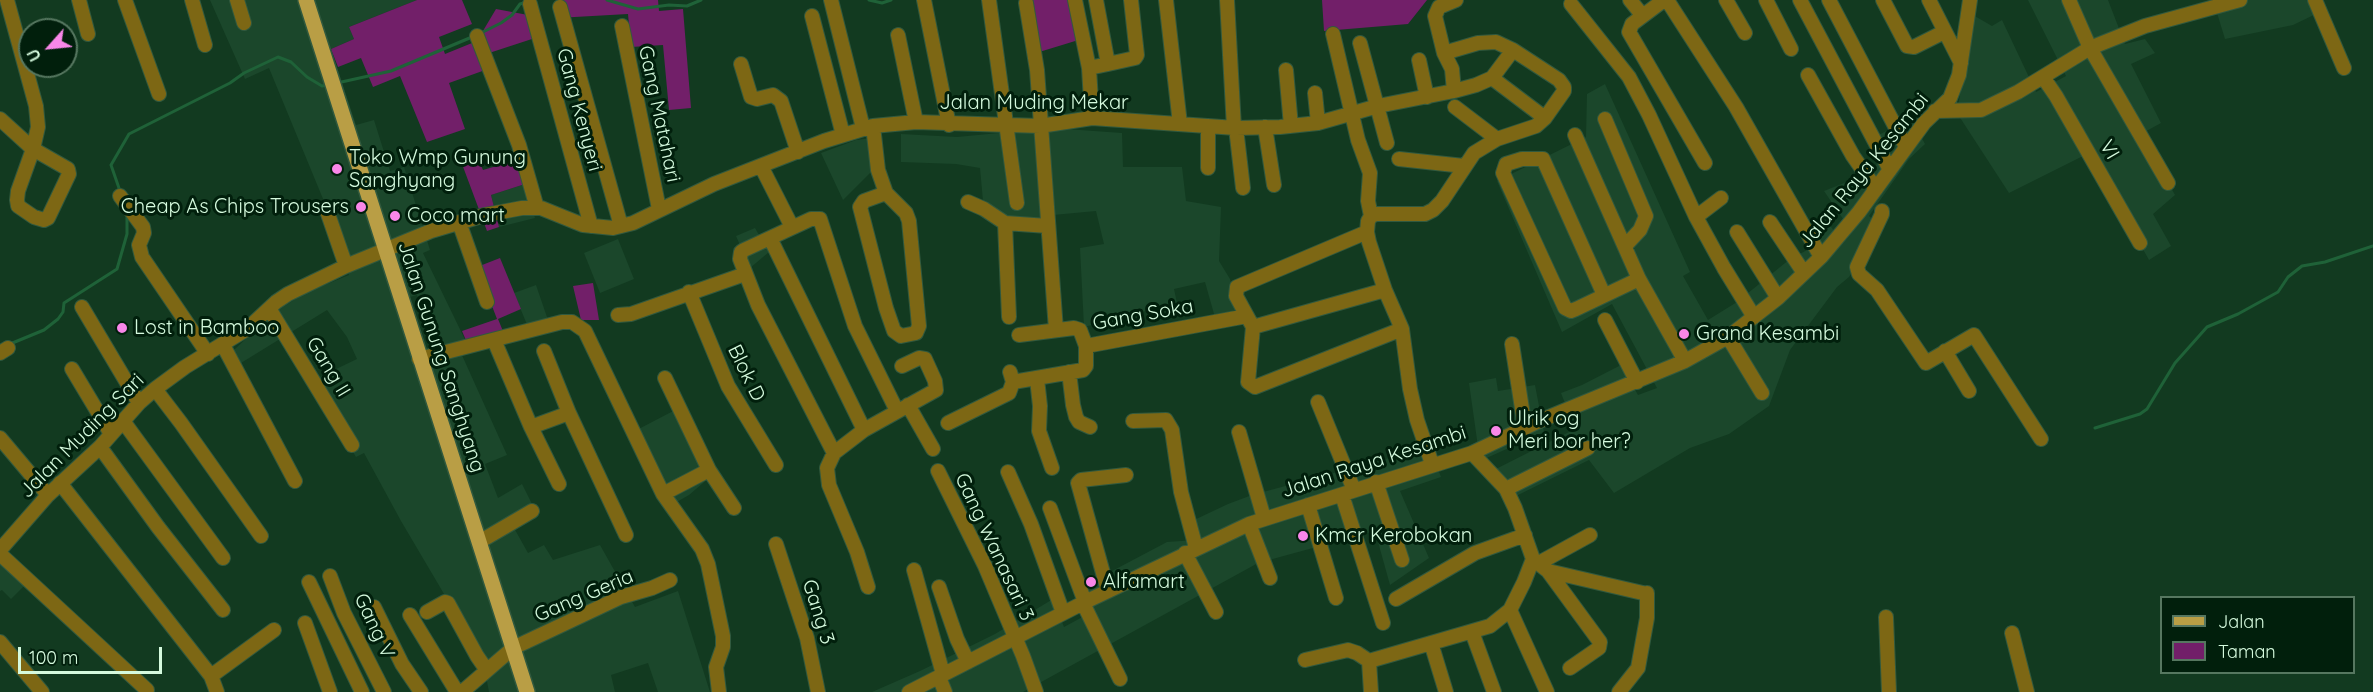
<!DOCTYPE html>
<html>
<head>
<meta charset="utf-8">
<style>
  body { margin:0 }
  #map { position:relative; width:2373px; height:692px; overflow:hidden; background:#123a20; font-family:Quicksand,sans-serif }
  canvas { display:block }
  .legend { position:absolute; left:2160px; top:596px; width:195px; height:78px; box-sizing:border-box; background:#011f0c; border:2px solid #567760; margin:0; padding:8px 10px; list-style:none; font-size:18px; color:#d5fade }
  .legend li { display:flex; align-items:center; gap:12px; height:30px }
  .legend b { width:30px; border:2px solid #567760 }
  .north { position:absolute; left:18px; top:18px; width:60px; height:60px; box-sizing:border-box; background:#011f0c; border:2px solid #567760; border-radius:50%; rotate:243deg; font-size:16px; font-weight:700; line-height:24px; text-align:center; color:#d5fade }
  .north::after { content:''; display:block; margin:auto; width:21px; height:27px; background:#f987e9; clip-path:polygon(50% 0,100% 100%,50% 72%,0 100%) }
  .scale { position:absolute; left:18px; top:647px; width:144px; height:27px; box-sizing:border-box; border:3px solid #d5fade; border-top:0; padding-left:8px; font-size:18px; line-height:21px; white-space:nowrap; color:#d5fade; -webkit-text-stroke:4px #011f0c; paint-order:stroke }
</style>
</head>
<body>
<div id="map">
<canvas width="2373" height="692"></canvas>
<ul class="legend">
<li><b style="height:8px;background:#b99e45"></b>Jalan</li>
<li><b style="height:16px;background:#721f69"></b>Taman</li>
</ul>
<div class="north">U</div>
<div class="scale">100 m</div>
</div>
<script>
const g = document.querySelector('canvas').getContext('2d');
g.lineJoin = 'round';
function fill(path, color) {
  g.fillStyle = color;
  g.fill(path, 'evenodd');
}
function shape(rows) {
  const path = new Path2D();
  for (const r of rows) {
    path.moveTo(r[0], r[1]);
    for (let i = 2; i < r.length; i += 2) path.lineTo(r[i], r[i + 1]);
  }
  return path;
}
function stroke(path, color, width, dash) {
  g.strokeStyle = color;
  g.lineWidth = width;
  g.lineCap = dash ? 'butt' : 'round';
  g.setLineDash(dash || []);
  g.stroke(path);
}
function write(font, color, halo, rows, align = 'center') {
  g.font = font + ' Quicksand,sans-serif';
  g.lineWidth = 6;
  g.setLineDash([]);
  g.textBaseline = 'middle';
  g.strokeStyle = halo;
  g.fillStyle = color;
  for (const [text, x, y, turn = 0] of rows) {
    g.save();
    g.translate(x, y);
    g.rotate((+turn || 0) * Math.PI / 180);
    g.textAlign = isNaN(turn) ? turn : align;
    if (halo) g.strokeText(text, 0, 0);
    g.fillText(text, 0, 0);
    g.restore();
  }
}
fill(shape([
  [210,0,417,0,349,27,354,39,331,49,356,125,374,120,390,171,404,167,430,250,423,253,471,352,461,353,507,455,485,464,498,498,522,484,538,516,514,528,528,553,544,545,553,560,600,545,635,607,678,591,710,692,658,692,648,663,611,675,615,692,489,692,483,660,401,521,364,453,356,457,311,381,357,359,347,337,327,310,241,363,234,350,272,314,305,293,349,275,328,211,269,68,245,79],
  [417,295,436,354,423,358,406,298],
  [2028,0,2108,0,2125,44,2145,39,2155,53,2131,64,2161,123,2141,134,2175,195,2153,214,2171,246,2149,260,2089,153,2009,193,1957,113,1973,15,1992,26,2002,20,2036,92,2066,76],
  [2213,0,2314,0,2320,12,2293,25,2225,39],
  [1605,84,1690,272,1683,276,1708,320,1737,302,1790,259,1813,247,1805,232,1826,220,1843,243,1852,232,1824,191,1844,183,1881,162,1871,139,1911,118,1925,144,1909,159,1869,216,1877,223,1861,258,1849,277,1837,287,1790,350,1769,406,1729,434,1690,448,1614,493,1589,460,1512,498,1488,473,1575,429,1561,393,1582,385,1621,365,1638,395,1657,388,1612,304,1562,332,1497,181,1586,137,1587,94],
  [1052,128,1122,133,1123,167,1182,167,1186,201,1221,207,1219,261,1230,279,1242,322,1218,328,1205,282,1174,289,1177,303,1084,327,1080,248,1104,244,1096,211,1053,215,1022,222,984,212,980,168,956,164,901,162,901,134,957,137],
  [872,138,879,171,871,172,843,200,821,153,856,140],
  [525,184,535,218,499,227,491,195],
  [755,228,769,252,750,268,736,236],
  [618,239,634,279,600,293,584,253],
  [536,285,548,320,528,327,514,293],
  [1496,378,1498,391,1535,385,1544,432,1480,461,1469,383],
  [677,409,709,478,689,495,668,507,631,433],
  [1430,447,1441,477,1400,491,1429,558,1390,585,1375,531,1258,563,1023,692,872,692,920,671,995,634,1053,599,1064,627,1088,614,1078,589,1167,542,1196,540,1192,521,1228,504,1252,495],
  [0,559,26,584,11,599,2,590,0,591]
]), '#1b472b');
fill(shape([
  [417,0,462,0,472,24,439,37,445,54,477,41,496,9,528,15,535,38,483,55,488,69,449,83,465,129,427,142,400,76,373,87,361,58,338,67,331,49,354,39,349,27],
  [556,0,658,0,659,11,683,9,691,108,669,110,663,45,631,47,628,14,557,18],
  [1024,0,1080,0,1085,38,1036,53],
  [1322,0,1427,0,1408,24,1324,31],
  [478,159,483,170,517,160,525,184,491,195,499,227,487,231,462,164],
  [500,258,521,309,498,319,507,341,471,352,462,331,497,319,477,267],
  [593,283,599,320,581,320,573,286]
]), '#721f69');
stroke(shape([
  [607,0,638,9,669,5,687,6,701,0],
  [869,0,882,3,891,0],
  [481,33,501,23,512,15,520,4,527,2],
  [337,83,391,71,472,37],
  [120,191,111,165,129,134,230,83,244,73,278,57,291,62,307,77,322,86,328,85],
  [10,344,44,330,58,319,63,312,64,303,117,269,127,234,127,214],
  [2095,428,2140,414,2147,409,2175,363,2207,327,2238,314,2278,292,2288,277,2302,266,2325,262,2373,246]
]), '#1f6238', 3);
const minor = shape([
  [79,0,88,34],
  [125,0,159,94],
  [192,0,205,45],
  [237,0,244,23],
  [831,0,863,128],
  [924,0,949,125],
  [989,0,1017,203],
  [1075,0,1089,68],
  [1166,0,1180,124],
  [1227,0,1234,128],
  [1630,0,1642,15],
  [1664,0,1632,24,1629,32,1705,163],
  [1667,0,1736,107,1821,257],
  [1726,0,1745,33],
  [1766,0,1791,49],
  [1800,0,1890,170],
  [1829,0,1906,147],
  [1883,0,1907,46,1914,47,1944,32],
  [1929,0,1961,63],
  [2069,0,2090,48,2168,183],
  [2315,0,2344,68],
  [1026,3,1037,70,1056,330],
  [530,4,591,226],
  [1571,4,1629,77,1649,115,1696,217,1724,268,1754,317],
  [560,7,621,226],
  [812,16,843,135],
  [622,26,659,209],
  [1333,34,1358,140,1370,173,1368,201,1371,216,1368,221,1367,232,1369,242,1385,290,1402,329,1410,389,1417,420,1432,464],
  [898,35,916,122],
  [477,36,519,145,537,208],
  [1360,43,1387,143],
  [1419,60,1427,97],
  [741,64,751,97,757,99,773,95,781,101,798,152],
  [1108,64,1135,58,1137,55,1131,0],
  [1286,70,1291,126],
  [1808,75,1853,156,1876,189],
  [2043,77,2056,96,2140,243],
  [1492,78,1545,118],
  [1454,91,1452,69,1444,53,1435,16,1439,7,1456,0],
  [1315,93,1318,123],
  [1455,107,1497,139],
  [1935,111,1981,110,2018,92,2090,48,2145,26,2240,0],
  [1092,118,1089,68,1108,64,1096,0],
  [0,119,33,149,68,169,69,174,48,218,44,220,34,217,18,206,17,200,18,191,33,149,38,127,36,106,7,0],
  [1605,119,1646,216,1640,230,1625,246],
  [873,126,878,170,886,193],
  [1208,126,1208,168],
  [1265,127,1274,185],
  [1236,128,1243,188],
  [1575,135,1639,279,1685,361],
  [1399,159,1464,166],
  [761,166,792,227],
  [886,193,906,213,909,221,919,326,916,333,901,336,894,331,886,308,860,207,864,201,886,193],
  [120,196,143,227,144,233,139,245,142,257,208,354],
  [968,202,984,209,1005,223,1048,226],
  [327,211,346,266],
  [1882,211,1882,214,1857,267,1859,274,1877,290,1926,363,1974,335,2041,439],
  [1371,216,1376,214,1425,214,1433,210,1442,201,1474,153,1497,139,1536,126,1545,118,1564,91,1564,87,1559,80,1513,50,1496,42,1478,43,1444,53],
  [1696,217,1721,198],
  [459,222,487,302],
  [1770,222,1804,273],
  [1005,223,1009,317],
  [1367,232,1237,287,1236,296,1253,327,1248,382,1255,387,1402,329],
  [1737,232,1778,298],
  [770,238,864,430],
  [689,292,728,386,776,465],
  [1604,295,1543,159,1522,159,1506,164,1503,173,1565,308,1571,311,1576,309,1639,279],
  [82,307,139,403],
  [270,310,352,445],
  [618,315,631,314,745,274],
  [1605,320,1637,382],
  [1253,327,1385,290],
  [1728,337,1762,393],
  [494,340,531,427,559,484],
  [1512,344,1525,428],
  [223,345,295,481],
  [1086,346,1247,316],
  [1945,351,1969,391],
  [0,353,8,348],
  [419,359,562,322,572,322,585,331,663,494,702,549,708,564,723,636,723,647,716,667,719,692],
  [72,369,111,434],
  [1069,372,1073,405,1076,417,1079,422,1090,427],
  [665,378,709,470,734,508],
  [1037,379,1040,406,1039,431,1052,468],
  [1013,382,1083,370,1086,366,1086,346,1080,330,1074,328,1019,335],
  [155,389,181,423,261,536],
  [1318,402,1354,490],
  [908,405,933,449],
  [569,413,626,535],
  [123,421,223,558],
  [1133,421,1166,420,1172,430,1181,492,1196,548],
  [948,423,1009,393,1013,382,1010,372],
  [531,427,569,413,544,351],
  [1239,432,1264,518],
  [0,438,48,495],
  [100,447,158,527,223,610],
  [834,453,758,305,740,259,741,252,744,250,811,219,820,219,855,326,897,411],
  [938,471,985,566,1023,656,1036,692],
  [1008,472,1031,524,1063,613],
  [1376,482,1402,560],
  [60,483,211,676,217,692],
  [1506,489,1588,448],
  [663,494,709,470],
  [1342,495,1383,623],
  [1308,505,1336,598],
  [1050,508,1085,602],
  [1249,524,1270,578],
  [479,542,532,511],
  [776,544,807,638,818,692],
  [0,550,48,495,100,447,139,403,155,389,185,367,247,329,276,302,288,294,346,266,431,231,485,215,522,208,541,208,583,225,613,228,633,223,714,184,824,141,873,126,916,122,1040,126,1092,118,1236,128,1280,127,1318,123,1378,106,1454,91,1476,85,1492,78,1513,50],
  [1185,553,1216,612],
  [0,554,147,690],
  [1533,559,1548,571,1600,642,1599,648,1570,668],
  [1539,563,1590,535],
  [914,570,943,674],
  [1548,571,1647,594],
  [330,576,344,613,384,692],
  [309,582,362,692],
  [868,587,857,552,829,485,827,468,834,453,864,430,936,390,935,381,925,359,919,358,902,366],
  [939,587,957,639,968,662],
  [1108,591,1078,483,1081,480,1126,475],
  [1396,599,1475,553,1525,535],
  [1083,603,1120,679],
  [374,607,402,664,421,692],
  [1510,610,1547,692],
  [427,612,445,602,448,603,477,656,486,669],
  [410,615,457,692],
  [1886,617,1889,692],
  [305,623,330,692],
  [1472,632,1494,692],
  [2012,633,2027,692],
  [0,642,42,692],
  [1431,643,1446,692],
  [1305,660,1348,650,1357,653,1369,661],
  [1369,661,1490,626,1510,610,1524,582,1533,559,1515,508,1506,489,1472,453],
  [1369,661,1371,692],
  [211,676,274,630],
  [939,677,945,692],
  [462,692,513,648,621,597,652,588,670,580],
  [909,692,1085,602,1249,524,1472,453,1537,422,1685,361,1728,337,1778,298,1821,257,1859,212,1924,123,1950,98,1959,75,1970,0],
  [1619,692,1638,668,1647,618,1647,593]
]);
const major = shape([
  [306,0,527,692]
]);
stroke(minor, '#31593e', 16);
stroke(major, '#31593e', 18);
stroke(minor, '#7d6714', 14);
stroke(major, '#b99e45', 15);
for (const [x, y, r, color] of [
  [337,169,6,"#f987e9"],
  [361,207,6,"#f987e9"],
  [395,216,6,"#f987e9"],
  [122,328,6,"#f987e9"],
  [1684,334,6,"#f987e9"],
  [1496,431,6,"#f987e9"],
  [1303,536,6,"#f987e9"],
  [1091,582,6,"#f987e9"]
]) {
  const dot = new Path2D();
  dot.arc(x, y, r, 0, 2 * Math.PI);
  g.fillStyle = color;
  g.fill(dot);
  stroke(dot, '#011f0c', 2);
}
write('20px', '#d5fade', '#011f0c', [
  ["Jalan Muding Mekar",1034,103],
  ["Gang Kenyeri",579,110,75],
  ["Gang Matahari",659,114,78],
  ["VI",2109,150,60],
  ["Jalan Raya Kesambi",1864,171,-51],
  ["Gang Soka",1143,315,-10],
  ["Jalan Gunung Sanghyang",441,357,72],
  ["Gang II",328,367,59],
  ["Blok D",746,373,64],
  ["Jalan Muding Sari",82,436,-45],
  ["Jalan Raya Kesambi",1374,462,-18],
  ["Gang Wanasari 3",994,547,65],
  ["Gang Geria",584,596,-23],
  ["Gang 3",818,612,73],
  ["Gang V",374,626,65]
]);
write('20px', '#d5fade', '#011f0c', [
  ["Toko Wmp Gunung",349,158],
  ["Sanghyang",349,181],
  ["Cheap As Chips Trousers",349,207,"right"],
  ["Coco mart",407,216],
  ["Lost in Bamboo",134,328],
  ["Grand Kesambi",1696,334],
  ["Ulrik og",1508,419],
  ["Meri bor her?",1508,442],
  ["Kmcr Kerobokan",1315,536],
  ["Alfamart",1103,582]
], 'left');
</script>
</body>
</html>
